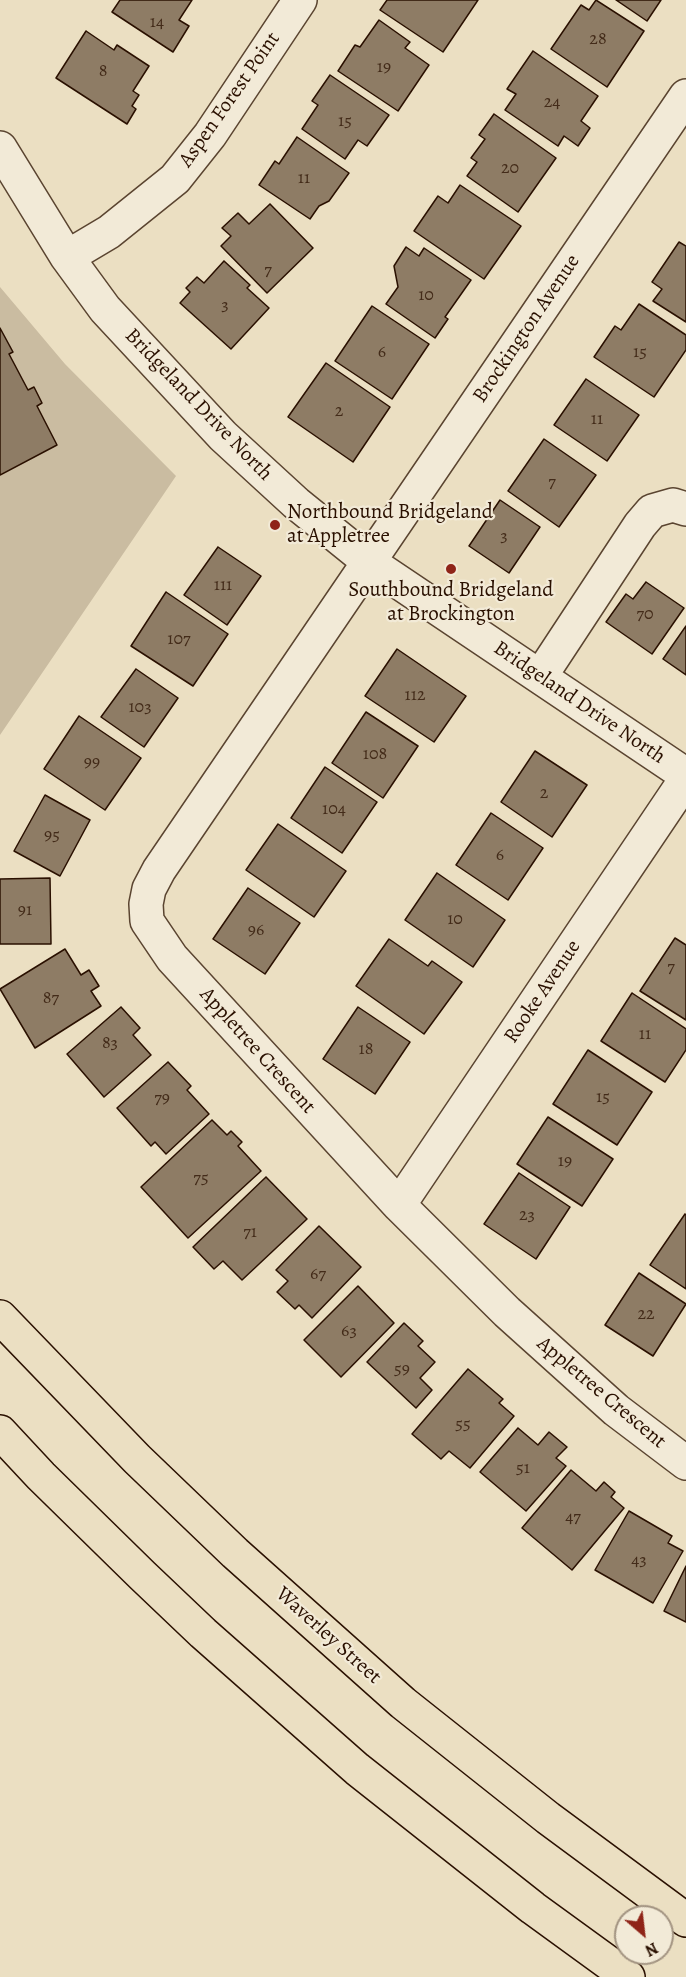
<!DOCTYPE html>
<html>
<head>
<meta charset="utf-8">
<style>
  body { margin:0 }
  #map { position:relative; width:686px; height:1977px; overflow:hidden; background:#ebdfc2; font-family:Alegreya,serif }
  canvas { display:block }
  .north { position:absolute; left:614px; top:1905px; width:60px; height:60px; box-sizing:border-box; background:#f2ead7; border:2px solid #a29381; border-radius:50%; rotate:152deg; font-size:16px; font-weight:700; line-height:24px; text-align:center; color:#2a1000 }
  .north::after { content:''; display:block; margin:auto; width:21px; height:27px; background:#8f2418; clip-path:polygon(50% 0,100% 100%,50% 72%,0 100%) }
</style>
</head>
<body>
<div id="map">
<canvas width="686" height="1977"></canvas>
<div class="north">N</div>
</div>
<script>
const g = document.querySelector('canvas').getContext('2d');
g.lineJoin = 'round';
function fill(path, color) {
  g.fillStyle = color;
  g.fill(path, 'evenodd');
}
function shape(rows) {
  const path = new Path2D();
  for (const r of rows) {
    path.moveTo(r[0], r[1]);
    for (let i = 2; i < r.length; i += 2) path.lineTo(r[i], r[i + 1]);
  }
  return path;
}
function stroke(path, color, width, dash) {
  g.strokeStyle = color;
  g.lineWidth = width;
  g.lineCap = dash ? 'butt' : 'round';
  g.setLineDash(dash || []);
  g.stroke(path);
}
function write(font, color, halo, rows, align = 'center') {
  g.font = font + ' Alegreya,serif';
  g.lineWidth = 4.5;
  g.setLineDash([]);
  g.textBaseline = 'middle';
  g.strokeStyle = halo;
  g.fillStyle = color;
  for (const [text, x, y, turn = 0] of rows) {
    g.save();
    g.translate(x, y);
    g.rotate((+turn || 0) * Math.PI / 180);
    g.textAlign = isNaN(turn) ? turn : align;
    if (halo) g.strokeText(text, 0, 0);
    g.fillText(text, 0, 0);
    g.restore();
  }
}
fill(shape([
  [0,287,65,364,176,476,0,735]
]), '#cabca1');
const building = shape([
  [120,0,192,0,179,20,189,26,173,52,112,12,120,0],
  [387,0,478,0,443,52,380,10,387,0],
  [596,0,644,31,607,87,551,49,581,5,589,10,596,0],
  [616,0,661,0,647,21,616,0],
  [379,20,410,42,405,48,429,65,398,111,338,71,355,45,360,47,379,20],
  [86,31,114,50,117,45,149,66,133,91,139,95,132,106,136,109,127,124,56,78,86,31],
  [533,51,598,96,581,121,590,128,578,146,564,136,558,146,505,110,516,94,507,89,533,51],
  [330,75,389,115,367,146,358,140,345,159,302,129,318,105,312,101,330,75],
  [494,114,556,158,518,212,467,176,477,162,471,158,485,139,479,135,494,114],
  [297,137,349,173,329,201,319,206,310,219,259,185,275,161,279,164,297,137],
  [460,185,521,226,484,279,414,231,438,196,448,203,460,185],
  [270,204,313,248,267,293,221,246,231,236,222,228,238,213,249,224,270,204],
  [679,242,686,246,686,322,653,301,662,289,652,282,679,242],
  [406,247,419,256,424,248,471,280,445,317,448,319,435,338,386,304,398,287,394,266,406,247],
  [224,261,250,285,247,288,269,308,231,349,180,303,190,292,186,288,197,277,204,283,224,261],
  [639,304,686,335,686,350,654,397,594,357,615,326,621,330,639,304],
  [372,306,429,344,392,399,335,361,372,306],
  [0,328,13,352,9,354,28,390,34,387,42,403,37,406,57,445,0,475,0,328],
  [326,363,390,407,353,462,288,417,326,363],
  [586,379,639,415,607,461,554,425,586,379],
  [544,439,596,475,559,527,508,491,544,439],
  [500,500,540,527,509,573,469,546,500,500],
  [218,547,261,576,227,625,184,595,218,547],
  [646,582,684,608,652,654,606,622,626,594,633,599,646,582],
  [166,592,228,634,193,686,131,646,166,592],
  [686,626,686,675,663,659,686,626],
  [397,649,466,696,434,742,365,696,397,649],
  [136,669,178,698,144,747,101,717,136,669],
  [366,712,418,746,383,798,332,763,366,712],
  [79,716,141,758,105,810,44,769,79,716],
  [535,751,587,785,552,837,501,802,535,751],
  [325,767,377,802,342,853,291,818,325,767],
  [45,795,90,820,60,876,14,851,45,795],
  [491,813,543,848,508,900,456,865,491,813],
  [278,824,346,871,314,917,246,870,278,824],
  [437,873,505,920,473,967,405,920,437,873],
  [50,878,51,944,0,944,0,879,50,878],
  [248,888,300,923,265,974,213,939,248,888],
  [675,938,686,945,686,1020,640,991,675,938],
  [389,939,428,966,432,961,462,982,424,1034,356,986,389,939],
  [65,949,81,975,89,970,99,986,91,991,101,1006,35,1048,0,989,65,949],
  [632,993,686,1029,686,1050,665,1082,601,1041,632,993],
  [121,1007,140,1028,133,1035,151,1055,104,1097,67,1054,121,1007],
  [358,1007,410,1042,375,1094,323,1059,358,1007],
  [588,1050,652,1092,617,1145,553,1104,588,1050],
  [168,1062,191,1086,187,1090,209,1114,166,1154,155,1142,151,1146,117,1108,168,1062],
  [548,1117,613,1159,582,1206,517,1164,548,1117],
  [212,1120,227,1135,231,1131,242,1142,238,1146,261,1171,188,1238,141,1187,212,1120],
  [519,1173,570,1207,536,1259,484,1224,519,1173],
  [266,1177,307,1219,242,1280,223,1261,214,1269,193,1247,266,1177],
  [685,1214,686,1215,686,1289,650,1265,685,1214],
  [319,1226,361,1267,312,1318,299,1305,295,1309,277,1292,288,1281,276,1270,319,1226],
  [639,1273,686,1304,653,1356,605,1325,639,1273],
  [358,1286,394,1323,341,1377,304,1340,358,1286],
  [404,1323,423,1341,418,1346,435,1362,420,1378,432,1390,416,1408,367,1362,404,1323],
  [468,1369,503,1399,499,1403,514,1416,470,1468,449,1451,441,1459,412,1434,468,1369],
  [518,1428,538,1445,549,1432,567,1447,556,1458,566,1466,526,1511,480,1472,518,1428],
  [571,1470,596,1491,604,1482,615,1492,611,1497,624,1508,572,1570,522,1528,571,1470],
  [629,1511,672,1536,668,1543,683,1551,653,1603,595,1570,629,1511],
  [686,1566,686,1622,664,1611,686,1566]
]);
fill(building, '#8e7c65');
stroke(building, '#2a1000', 1.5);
const minor = shape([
  [686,96,159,870,149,889,146,904,147,921,172,958,399,1205,507,1312,616,1410,686,1463],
  [0,148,67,257,105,309,223,436,296,503,369,562,686,775],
  [67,257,109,232,175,179,210,135,300,0],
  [540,677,640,525,652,511,673,505,686,509],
  [399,1205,686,779]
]);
const major = shape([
  [0,1317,137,1459,235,1553,403,1703,548,1818,686,1920],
  [0,1432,41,1476,142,1575,203,1633,357,1769,533,1908,628,1977]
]);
stroke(minor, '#5a4430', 36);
stroke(major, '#2a1000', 36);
stroke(minor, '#f2ead7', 33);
stroke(major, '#ebdfc2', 33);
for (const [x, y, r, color] of [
  [275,525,6,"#8f2418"],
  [451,569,6,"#8f2418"]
]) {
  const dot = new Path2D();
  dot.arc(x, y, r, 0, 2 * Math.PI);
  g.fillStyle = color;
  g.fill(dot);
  stroke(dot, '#f2ead7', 2);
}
write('18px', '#432b19', null, [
  ["14",157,23],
  ["28",598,40],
  ["19",384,68],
  ["8",103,72],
  ["24",552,103],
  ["15",345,122],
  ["20",510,169],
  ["11",304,179],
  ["7",268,271],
  ["10",426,296],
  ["3",225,306],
  ["6",382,353],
  ["15",640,353],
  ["2",339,412],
  ["11",597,420],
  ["7",552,483],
  ["3",504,537],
  ["111",223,586],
  ["70",645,615],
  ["107",179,640],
  ["112",415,696],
  ["103",140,708],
  ["108",375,755],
  ["99",92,763],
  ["2",544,794],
  ["104",334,810],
  ["95",52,836],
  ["6",500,856],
  ["91",25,911],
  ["10",455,920],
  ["96",256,931],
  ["7",671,968],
  ["87",51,999],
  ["11",645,1035],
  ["83",110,1044],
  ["18",366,1050],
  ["15",603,1098],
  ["79",162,1099],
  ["19",565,1162],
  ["75",201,1179],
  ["23",527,1216],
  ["71",250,1233],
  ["67",318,1275],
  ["22",646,1315],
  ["63",349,1332],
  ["59",402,1370],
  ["55",463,1425],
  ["51",523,1469],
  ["47",573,1518],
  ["43",639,1561]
]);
write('21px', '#2a1000', '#f2ead7', [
  ["Aspen Forest Point",230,100,-55],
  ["Brockington Avenue",527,329,-56],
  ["Bridgeland Drive North",198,405,46],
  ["Bridgeland Drive North",579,703,34],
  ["Rooke Avenue",543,992,-56],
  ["Appletree Crescent",257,1051,48],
  ["Appletree Crescent",601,1393,40],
  ["Waverley Street",328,1636,42]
]);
write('21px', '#2a1000', '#f2ead7', [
  ["Northbound Bridgeland",287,513],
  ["at Appletree",287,537],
  ["Southbound Bridgeland",451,591,"center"],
  ["at Brockington",451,615,"center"]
], 'left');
</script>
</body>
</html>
